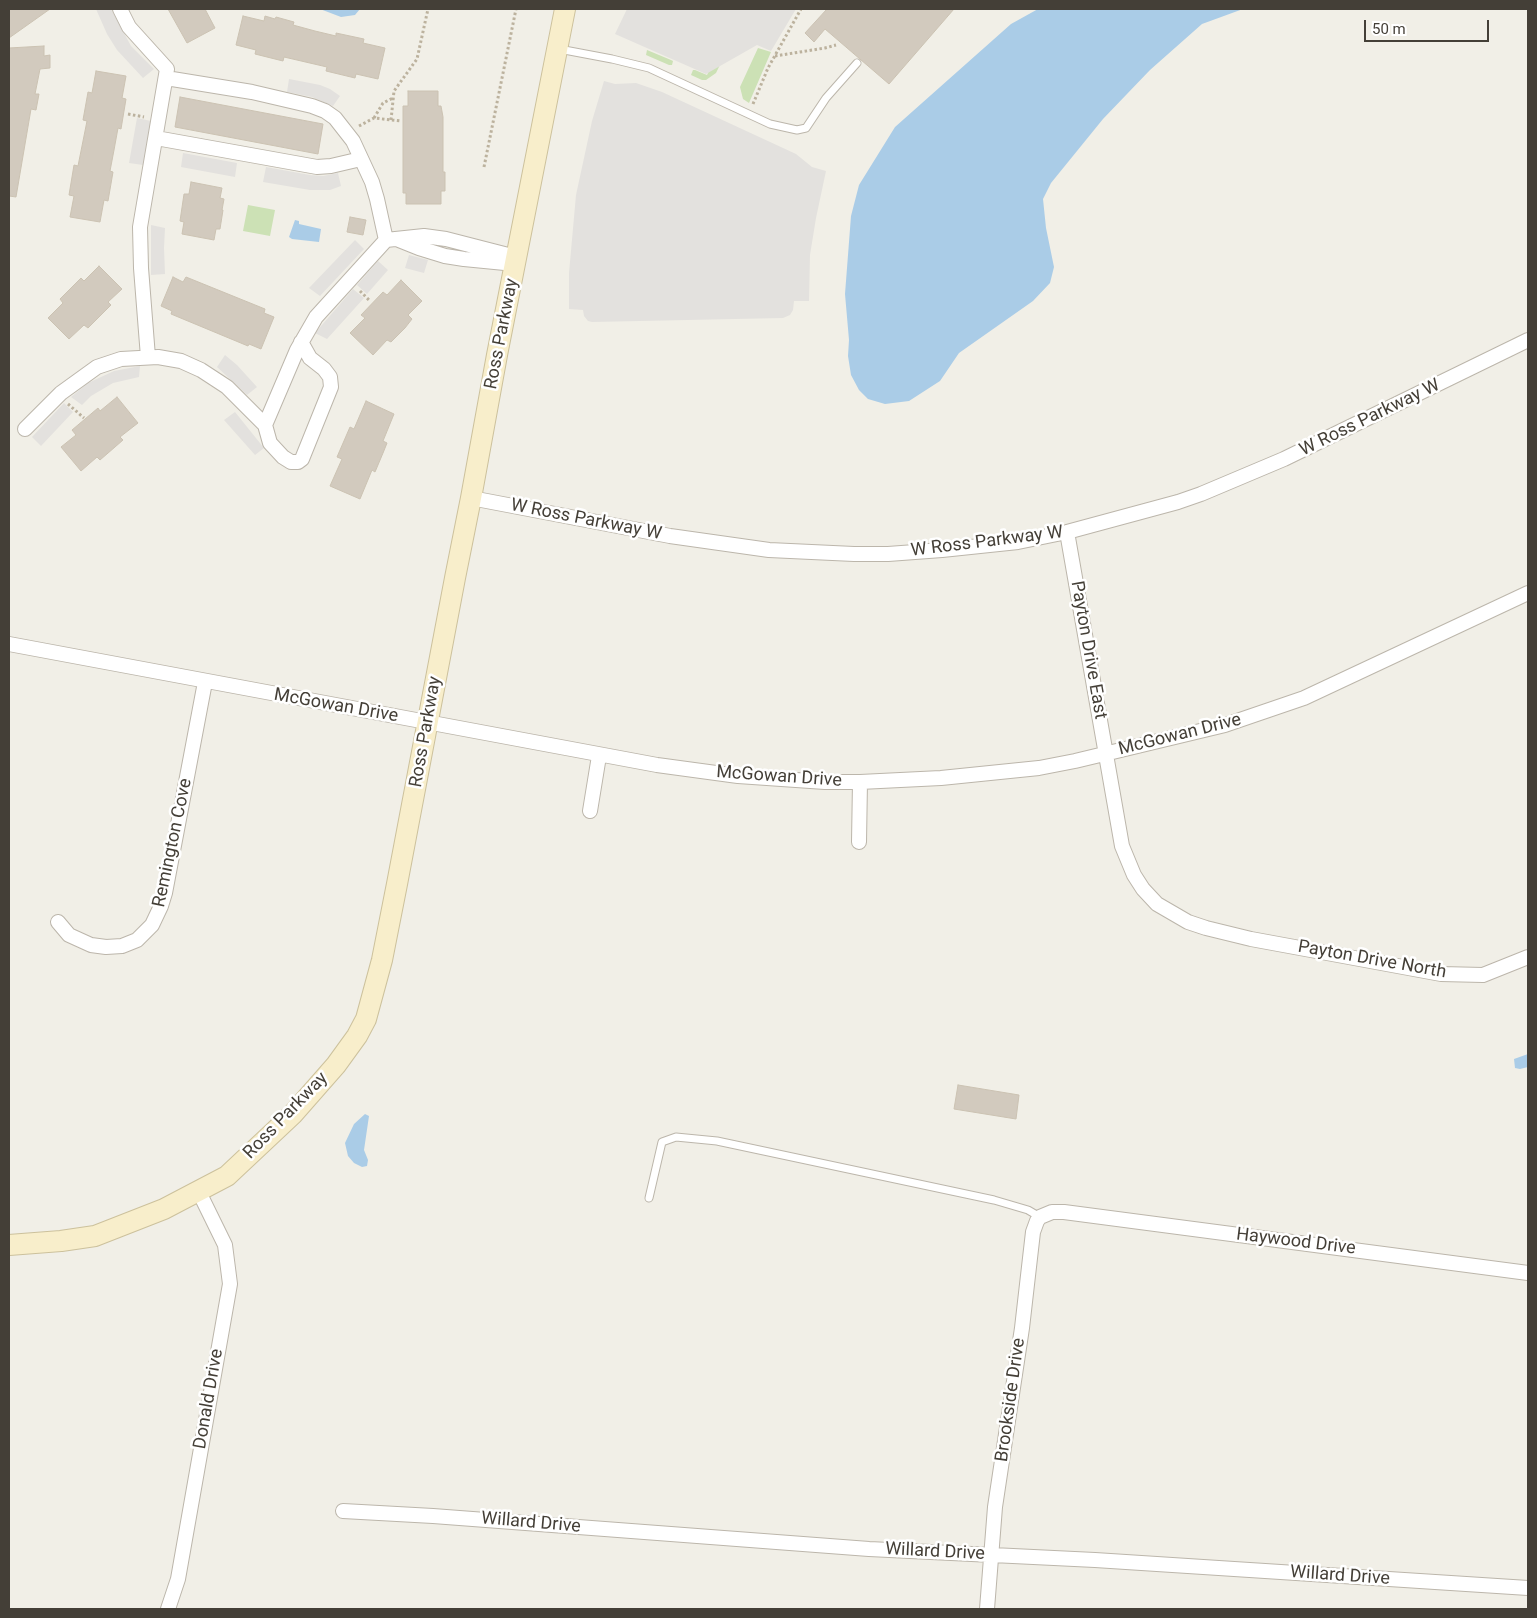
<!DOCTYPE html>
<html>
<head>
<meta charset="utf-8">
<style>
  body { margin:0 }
  #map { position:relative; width:1537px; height:1618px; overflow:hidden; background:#f1efe7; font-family:Roboto,sans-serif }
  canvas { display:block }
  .frame { position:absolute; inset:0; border:10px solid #443f37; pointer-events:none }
  .scale { position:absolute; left:1364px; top:20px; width:125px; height:22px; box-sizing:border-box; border:2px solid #443f37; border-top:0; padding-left:6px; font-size:15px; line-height:18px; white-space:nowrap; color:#443f37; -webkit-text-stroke:4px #fff; paint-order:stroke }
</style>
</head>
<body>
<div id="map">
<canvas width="1537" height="1618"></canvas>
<div class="frame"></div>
<div class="scale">50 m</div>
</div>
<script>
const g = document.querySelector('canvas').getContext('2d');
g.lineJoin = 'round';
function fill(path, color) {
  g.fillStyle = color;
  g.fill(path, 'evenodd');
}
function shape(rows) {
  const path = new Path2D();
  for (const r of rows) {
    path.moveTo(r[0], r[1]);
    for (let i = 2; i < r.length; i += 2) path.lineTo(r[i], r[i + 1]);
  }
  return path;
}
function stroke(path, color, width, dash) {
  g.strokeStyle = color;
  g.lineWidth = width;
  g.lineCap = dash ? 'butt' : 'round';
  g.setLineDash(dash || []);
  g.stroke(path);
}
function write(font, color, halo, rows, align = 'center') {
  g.font = font + ' Roboto,sans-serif';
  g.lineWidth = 5;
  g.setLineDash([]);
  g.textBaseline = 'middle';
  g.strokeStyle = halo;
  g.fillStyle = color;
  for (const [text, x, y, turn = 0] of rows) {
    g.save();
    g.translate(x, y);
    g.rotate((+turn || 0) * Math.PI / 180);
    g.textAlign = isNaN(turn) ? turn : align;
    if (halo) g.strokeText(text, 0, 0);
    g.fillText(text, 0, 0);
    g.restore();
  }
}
fill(shape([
  [732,22,739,26,716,73,706,80,702,80,691,75,693,70,695,70,707,75],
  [758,48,771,52,749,103,743,99,740,87],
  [647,50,671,60,673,61,672,65,669,65,646,55],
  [248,205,275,210,270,236,243,231]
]), '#cce1b5');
fill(shape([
  [96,9,111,9,131,46,154,69,143,78,117,50,107,34],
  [627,9,796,9,771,51,757,45,706,74,615,34],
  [289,79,320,85,330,89,340,96,333,106,312,97,287,92],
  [604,81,615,84,636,83,662,92,796,154,812,167,826,171,816,218,810,255,809,301,794,301,793,310,790,315,783,318,592,322,588,321,584,316,583,310,569,309,569,273,576,195,592,121],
  [137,118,151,121,143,165,129,163],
  [183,153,237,163,235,177,181,167],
  [266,167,310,175,323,176,338,173,341,186,330,190,310,190,263,182],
  [151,225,165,228,164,248,165,274,151,275],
  [355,240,364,249,320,296,309,288],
  [409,255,428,260,424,273,405,268],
  [378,261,388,270,367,294,357,285],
  [353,289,364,298,327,339,315,333],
  [225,355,237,365,257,387,247,395,217,367],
  [140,366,139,377,113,383,91,396,82,405,71,397,88,383,114,371],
  [64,403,73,412,41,446,32,437],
  [235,412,264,448,255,455,224,420]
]), '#e3e1de');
fill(shape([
  [320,9,360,9,355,15,341,17],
  [1038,9,1243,9,1202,24,1150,70,1103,119,1051,183,1043,199,1046,228,1054,267,1050,283,1033,301,959,353,940,381,909,401,885,404,868,399,859,390,851,375,848,356,849,340,845,294,851,216,859,185,895,127,1011,24],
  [295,220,299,221,299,224,321,229,319,242,292,239,289,237],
  [1528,1054,1528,1067,1520,1069,1515,1068,1514,1059],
  [365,1114,369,1116,364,1150,368,1160,367,1166,362,1167,354,1163,348,1156,345,1143,354,1124]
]), '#aacce7');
const building = shape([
  [9,9,50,9,9,38,9,9],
  [168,9,205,9,215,28,187,43,168,9],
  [827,9,954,9,889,84,825,29,814,42,805,33,827,9],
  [243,16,264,21,265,16,275,19,276,17,294,22,293,25,315,31,336,36,336,33,364,39,363,43,385,48,378,79,356,74,355,78,326,71,327,67,284,57,283,61,255,54,256,50,236,45,243,16],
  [44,46,44,56,50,55,50,68,40,69,35,94,39,94,36,110,31,109,16,197,9,196,9,48,44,46],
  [96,71,126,76,122,98,126,99,121,129,118,128,114,150,110,171,113,172,108,201,104,200,100,222,70,217,74,196,69,195,74,165,78,166,87,121,83,120,88,92,92,93,96,71],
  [408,91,438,91,438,106,441,106,443,117,443,172,445,172,445,191,441,191,441,204,406,204,406,193,403,193,403,106,408,106,408,91],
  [180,97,323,124,318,154,175,127,180,97],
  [191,182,222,188,220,198,224,199,222,210,223,210,220,229,216,229,214,240,182,234,184,222,180,221,184,194,189,194,191,182],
  [350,217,366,220,363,235,347,232,350,217],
  [99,266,122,289,108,302,111,305,88,328,84,325,69,339,48,318,63,303,60,299,81,278,84,281,99,266],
  [173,277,183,282,186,277,265,309,264,313,274,317,261,349,249,344,248,346,171,314,172,311,161,306,173,277],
  [401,280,422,301,408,315,412,319,405,328,391,342,387,340,373,355,350,333,365,318,361,315,383,292,387,295,401,280],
  [117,397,138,423,120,437,123,440,115,447,100,460,97,457,81,471,61,447,76,435,72,430,98,408,100,411,117,397],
  [366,401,394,414,383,441,387,443,383,453,375,472,372,470,360,499,330,486,342,459,337,457,350,427,354,429,366,401],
  [958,1085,1019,1095,1016,1119,954,1109,958,1085]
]);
fill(building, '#d2cabe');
stroke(building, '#cbc2b2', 1);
const lane = shape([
  [559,49,612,59,649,68,770,124,797,130,806,128,826,98,857,63],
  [649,1198,662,1142,676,1137,717,1141,994,1200,1028,1210,1040,1217]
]);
const street = shape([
  [120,9,129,27,167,69,140,227,141,268,148,357],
  [166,78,252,92,312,106,325,111,335,118,353,141,372,182,377,199,386,240],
  [156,138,317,167,331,166,361,159],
  [399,240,419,248,445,256,464,259,515,264],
  [265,425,297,350,316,317,386,240,424,236,446,239,516,257],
  [25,429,61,393,97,367,121,359,158,357,181,361,201,370,227,387,265,425,270,443,283,457,291,462,298,462,302,459,331,387,330,377,324,369,310,358,301,342],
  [471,498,670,536,769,550,854,554,888,554,942,550,1018,542,1067,532,1178,502,1201,494,1284,459,1528,340],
  [1067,532,1122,846,1134,875,1143,889,1157,904,1188,922,1206,928,1251,939,1441,974,1483,975,1528,957],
  [9,644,657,765,738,776,825,782,860,782,941,778,1039,768,1075,761,1225,725,1304,698,1528,593],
  [590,811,599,756],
  [859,842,860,782],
  [58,922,69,935,91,945,106,947,122,946,137,940,152,925,161,906,165,893,205,682],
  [343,1511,433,1516,869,1549,1095,1560,1528,1588],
  [168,1609,178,1579,230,1284,225,1245,199,1192],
  [987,1609,995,1507,1022,1328,1033,1232,1037,1221,1040,1217,1052,1212,1064,1212,1528,1273]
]);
const secondary = shape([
  [9,1245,61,1241,95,1236,164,1209,227,1176,293,1114,336,1065,357,1036,366,1019,382,960,397,884,455,578,471,498,497,355,565,9]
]);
stroke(lane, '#bcb6ab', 9);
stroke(street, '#bcb6ab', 16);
stroke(secondary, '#ccc19c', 22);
stroke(shape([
  [775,56,825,48,836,45],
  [753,104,768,68,801,9],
  [128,114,144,117],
  [374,118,383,103,393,98],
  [391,120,394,91,417,59,428,9],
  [359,126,374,118,401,121],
  [484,167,516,9],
  [360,291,370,301],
  [68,404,84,418]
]), '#bcb29e', 3, [2.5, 2.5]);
stroke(lane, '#fff', 7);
stroke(street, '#fff', 14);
stroke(secondary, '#f8eecb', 20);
write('18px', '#443f37', '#fff', [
  ["Ross Parkway",502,334,-79],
  ["W Ross Parkway W",1370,418,-26],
  ["W Ross Parkway W",586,520,11],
  ["W Ross Parkway W",987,542,-7],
  ["Payton Drive East",1088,650,80],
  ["McGowan Drive",336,706,10],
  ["Ross Parkway",426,732,-80],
  ["McGowan Drive",1180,735,-14],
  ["McGowan Drive",779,777,4],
  ["Remington Cove",173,843,-78],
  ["Payton Drive North",1372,960,10],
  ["Ross Parkway",286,1116,-46],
  ["Haywood Drive",1296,1242,7],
  ["Donald Drive",209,1399,-80],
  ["Brookside Drive",1011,1400,-82],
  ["Willard Drive",531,1523,5],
  ["Willard Drive",935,1552,3],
  ["Willard Drive",1340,1576,4]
]);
</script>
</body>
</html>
